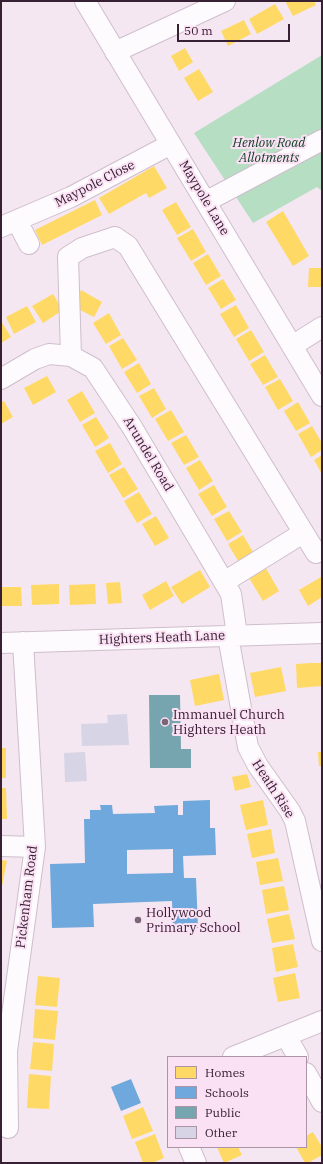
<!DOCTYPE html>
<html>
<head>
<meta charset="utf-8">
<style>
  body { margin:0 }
  #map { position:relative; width:323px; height:1164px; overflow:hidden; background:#f4e7f1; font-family:"IBM Plex Serif",serif }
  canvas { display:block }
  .frame { position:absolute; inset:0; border:2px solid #372033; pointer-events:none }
  .legend { position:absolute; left:167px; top:1056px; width:140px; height:92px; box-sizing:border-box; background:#fae1f4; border:1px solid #ac94a7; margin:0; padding:5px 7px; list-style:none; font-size:12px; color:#372033 }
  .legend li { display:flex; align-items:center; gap:8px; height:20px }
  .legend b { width:20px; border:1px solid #ac94a7 }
  .scale { position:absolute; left:177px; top:24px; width:113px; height:18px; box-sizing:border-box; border:2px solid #372033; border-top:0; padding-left:5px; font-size:12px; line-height:14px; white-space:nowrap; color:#372033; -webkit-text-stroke:3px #fae1f4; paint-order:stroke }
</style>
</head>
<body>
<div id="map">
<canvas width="323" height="1164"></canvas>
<div class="frame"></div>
<ul class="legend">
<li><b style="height:11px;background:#ffd966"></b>Homes</li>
<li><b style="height:11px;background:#6fa8dc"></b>Schools</li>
<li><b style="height:11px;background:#76a5af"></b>Public</li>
<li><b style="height:11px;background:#d7d4e5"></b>Other</li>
</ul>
<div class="scale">50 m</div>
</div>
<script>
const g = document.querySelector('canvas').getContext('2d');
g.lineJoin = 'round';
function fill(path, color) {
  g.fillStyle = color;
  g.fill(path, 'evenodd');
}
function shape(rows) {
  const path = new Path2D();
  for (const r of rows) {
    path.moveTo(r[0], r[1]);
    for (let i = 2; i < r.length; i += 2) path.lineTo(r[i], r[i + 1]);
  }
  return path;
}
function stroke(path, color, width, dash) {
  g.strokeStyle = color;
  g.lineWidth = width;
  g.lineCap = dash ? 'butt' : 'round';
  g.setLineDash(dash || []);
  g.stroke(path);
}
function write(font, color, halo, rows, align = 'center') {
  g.font = font + ' "IBM Plex Serif",serif';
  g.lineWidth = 4;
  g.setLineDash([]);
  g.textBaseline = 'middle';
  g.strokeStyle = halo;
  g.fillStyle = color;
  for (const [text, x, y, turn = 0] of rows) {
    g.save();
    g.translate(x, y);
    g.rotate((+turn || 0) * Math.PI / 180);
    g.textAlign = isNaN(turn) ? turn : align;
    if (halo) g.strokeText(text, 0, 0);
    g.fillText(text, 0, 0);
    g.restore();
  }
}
fill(shape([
  [322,55,322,191,317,187,253,223,194,133]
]), '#b6dec3');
fill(shape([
  [285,1,314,1,316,5,293,16],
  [275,4,284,19,257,34,249,19],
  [244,20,251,34,228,46,221,31],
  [185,48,193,62,179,71,171,56],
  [199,69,213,92,198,101,184,78],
  [154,166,167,188,149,198,146,193,109,214,99,198],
  [95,200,102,215,42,245,35,230],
  [176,202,191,227,177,235,162,210],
  [283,211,309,256,293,266,266,222],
  [193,229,206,252,191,261,177,238],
  [208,254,221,276,206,285,193,263],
  [309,268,322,268,322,287,308,287],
  [223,279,236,300,221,309,208,288],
  [81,290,102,302,94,317,72,306],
  [53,294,63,310,43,323,32,306],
  [236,305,249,328,234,337,220,314],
  [27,306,36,322,14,334,6,317],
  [109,313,121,335,106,344,93,323],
  [1,321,11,337,1,343],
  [251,330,264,352,249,361,236,339],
  [123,338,137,360,122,369,109,346],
  [265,355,278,377,263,385,250,364],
  [139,363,151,384,137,393,124,372],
  [47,376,56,392,33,405,24,388],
  [280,379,293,401,278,410,265,387],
  [154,388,166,409,152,418,139,396],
  [82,391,95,413,80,422,67,400],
  [4,401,13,417,1,424,1,402],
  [298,402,310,423,296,431,284,411],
  [171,410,184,432,168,441,155,419],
  [96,417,109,438,95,447,82,425],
  [312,426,322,443,322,450,311,457,298,434],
  [186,435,199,457,184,465,171,443],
  [110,443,122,464,108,473,95,451],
  [322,455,322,474,314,460],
  [200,460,213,481,199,490,186,468],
  [124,467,138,489,123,498,109,475],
  [214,485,227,507,212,516,198,494],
  [139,492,152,514,137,523,124,501],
  [229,511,242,532,227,541,214,519],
  [156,516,169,538,155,546,142,524],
  [243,535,256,557,241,566,228,544],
  [263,563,279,591,263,601,246,573],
  [200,570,210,587,182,604,171,587],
  [321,577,322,597,308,606,299,590],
  [166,581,174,596,150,610,142,595],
  [120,582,122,603,108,604,106,583],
  [59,584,59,604,32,605,31,585],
  [95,584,96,604,70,605,69,585],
  [1,587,21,587,22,606,1,606],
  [311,663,322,663,322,686,297,688,296,664],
  [281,667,286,691,255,697,250,673],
  [219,674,224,700,195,706,190,680],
  [1,748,6,748,6,778,1,778],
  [318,752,322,752,322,766,319,766],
  [247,774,251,787,235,791,232,777],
  [1,788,6,788,7,819,1,819],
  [263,800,268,825,246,830,240,805],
  [271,829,275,853,252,858,247,834],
  [278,858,283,881,260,885,256,862],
  [1,860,7,861,2,886,1,886],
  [284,886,289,910,266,914,262,890],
  [289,914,295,939,272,943,267,919],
  [293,944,298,967,276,972,272,948],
  [295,973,300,998,278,1002,273,978],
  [38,976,60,978,57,1007,35,1005],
  [35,1009,58,1011,55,1040,33,1038],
  [33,1042,54,1044,52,1071,30,1069],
  [29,1074,51,1076,49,1109,27,1108],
  [143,1107,153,1131,132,1139,123,1116],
  [313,1132,322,1147,322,1155,308,1163,305,1163,296,1147,306,1147,306,1136],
  [155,1134,164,1158,152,1163,143,1163,135,1142],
  [217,1147,238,1147,242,1155,224,1163]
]), '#ffd966');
fill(shape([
  [210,800,210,828,215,828,216,855,183,856,184,878,196,878,198,928,173,929,172,901,93,904,94,927,52,928,50,864,85,863,84,819,90,819,90,810,101,810,100,805,112,805,113,814,155,813,154,806,178,805,178,815,183,815,183,801],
  [173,849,173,873,127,874,127,850],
  [131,1079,141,1103,121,1111,111,1087]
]), '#6fa8dc');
fill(shape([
  [149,695,180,695,181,749,191,749,191,768,150,768]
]), '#76a5af');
fill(shape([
  [127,714,129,745,82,746,81,724,108,723,107,715],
  [85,752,87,781,65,782,64,753]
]), '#d7d4e5');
const minor = shape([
  [85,1,322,396],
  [115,52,225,1],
  [207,201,322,140],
  [17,221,29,244],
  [1,227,71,197,171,144],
  [292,346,322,327],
  [71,356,68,257,82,248,115,237,128,246,316,553],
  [1,379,35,359,49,354,71,356,93,368,132,427,231,594,237,635],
  [224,582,303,533],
  [228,636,248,747,258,766,290,811,295,821,322,941],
  [1,643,322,633],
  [1,846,35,847],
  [286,1036,298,1057],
  [233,1057,322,1021],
  [306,1073,322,1102],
  [8,1128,7,1051,35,847,23,642],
  [189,1147,196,1163]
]);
stroke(minor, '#cfbecc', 22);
stroke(minor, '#fdfbfd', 20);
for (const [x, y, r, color] of [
  [165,722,4,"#796676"],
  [138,920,4,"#796676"]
]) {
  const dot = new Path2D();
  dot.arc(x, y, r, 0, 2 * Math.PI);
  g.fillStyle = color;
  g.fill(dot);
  stroke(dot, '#fae1f4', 1.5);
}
write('italic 13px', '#0b3c20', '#fae1f4', [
  ["Henlow Road",269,143],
  ["Allotments",269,158]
]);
write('13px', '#372033', '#fae1f4', [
  ["Maypole Close",95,184,-27],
  ["Maypole Lane",204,198,59],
  ["Arundel Road",148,454,59],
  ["Highters Heath Lane",162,638,-2],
  ["Heath Rise",273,789,57],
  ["Pickenham Road",27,897,-83]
]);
write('13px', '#372033', '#fae1f4', [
  ["Immanuel Church",173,715],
  ["Highters Heath",173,730],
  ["Hollywood",146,913],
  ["Primary School",146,928]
], 'left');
</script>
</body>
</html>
